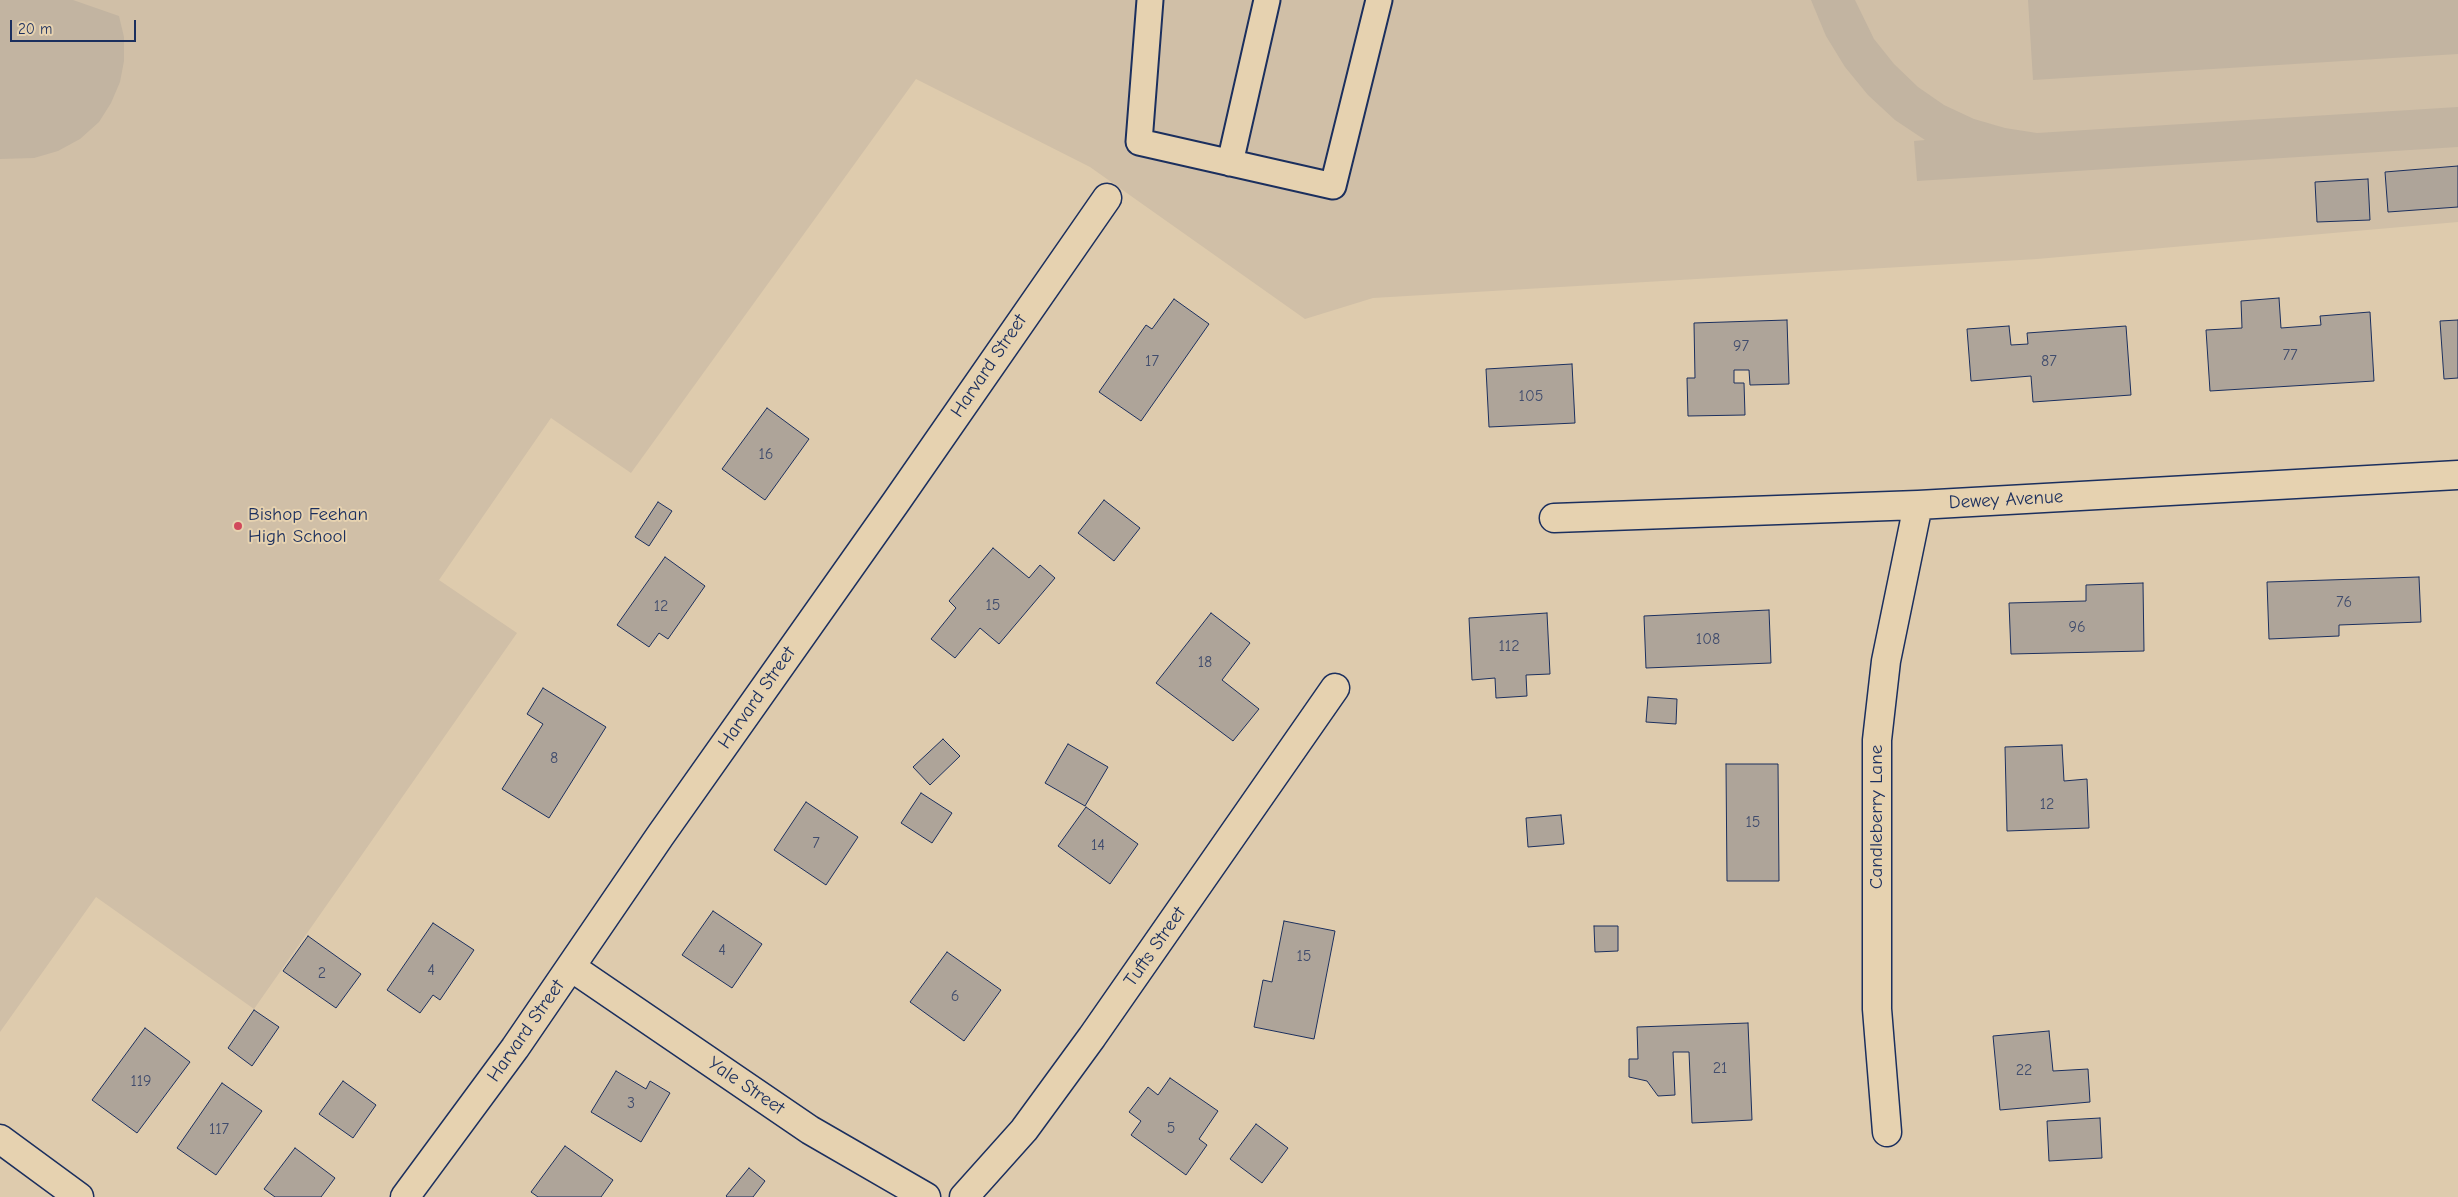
<!DOCTYPE html>
<html>
<head>
<meta charset="utf-8">
<style>
  body { margin:0 }
  #map { position:relative; width:2458px; height:1197px; overflow:hidden; background:#decbad; font-family:"Comic Neue",sans-serif }
  canvas { display:block }
  .scale { position:absolute; left:10px; top:20px; width:126px; height:22px; box-sizing:border-box; border:2px solid #1b2f5e; border-top:0; padding-left:6px; font-size:15px; line-height:18px; white-space:nowrap; color:#1b2f5e; -webkit-text-stroke:4px #e6d2b0; paint-order:stroke }
</style>
</head>
<body>
<div id="map">
<canvas width="2458" height="1197"></canvas>
<div class="scale">20 m</div>
</div>
<script>
const g = document.querySelector('canvas').getContext('2d');
g.lineJoin = 'round';
function fill(path, color) {
  g.fillStyle = color;
  g.fill(path, 'evenodd');
}
function shape(rows) {
  const path = new Path2D();
  for (const r of rows) {
    path.moveTo(r[0], r[1]);
    for (let i = 2; i < r.length; i += 2) path.lineTo(r[i], r[i + 1]);
  }
  return path;
}
function stroke(path, color, width, dash) {
  g.strokeStyle = color;
  g.lineWidth = width;
  g.lineCap = dash ? 'butt' : 'round';
  g.setLineDash(dash || []);
  g.stroke(path);
}
function write(font, color, halo, rows, align = 'center') {
  g.font = font + ' "Comic Neue",sans-serif';
  g.lineWidth = 4;
  g.setLineDash([]);
  g.textBaseline = 'middle';
  g.strokeStyle = halo;
  g.fillStyle = color;
  for (const [text, x, y, turn = 0] of rows) {
    g.save();
    g.translate(x, y);
    g.rotate((+turn || 0) * Math.PI / 180);
    g.textAlign = isNaN(turn) ? turn : align;
    if (halo) g.strokeText(text, 0, 0);
    g.fillText(text, 0, 0);
    g.restore();
  }
}
fill(shape([
  [0,0,2458,0,2458,222,2037,259,1373,298,1305,319,1090,167,916,79,631,473,551,418,439,580,517,633,254,1009,96,897,0,1032]
]), '#d0bfa7');
fill(shape([
  [0,0,73,0,119,16,124,37,124,61,120,82,111,103,99,122,80,139,58,151,34,158,0,159],
  [1811,0,1855,0,1874,39,1894,64,1918,87,1944,105,1974,119,2005,128,2037,133,2458,107,2458,147,1917,181,1914,141,1925,140,1895,120,1868,95,1845,67,1826,36],
  [2028,0,2458,0,2458,54,2033,80]
]), '#c2b4a1');
const building = shape([
  [2458,166,2458,207,2388,212,2385,172,2458,166],
  [2368,179,2370,220,2317,222,2315,182,2368,179],
  [2279,298,2281,328,2321,325,2320,316,2370,312,2374,381,2210,391,2206,330,2242,328,2241,301,2279,298],
  [1174,299,1209,324,1141,421,1099,392,1146,325,1152,329,1174,299],
  [1787,320,1789,384,1750,385,1749,370,1734,370,1734,383,1744,383,1745,415,1688,416,1687,378,1695,378,1694,323,1787,320],
  [2458,320,2458,378,2444,379,2440,321,2458,320],
  [2009,326,2011,345,2028,344,2027,333,2126,326,2131,395,2033,402,2031,376,1971,381,1967,329,2009,326],
  [1572,364,1575,423,1489,427,1486,369,1572,364],
  [767,408,809,439,765,500,722,469,767,408],
  [1104,500,1140,528,1114,561,1078,533,1104,500],
  [658,502,672,511,649,546,635,537,658,502],
  [993,548,1029,578,1040,565,1055,578,999,644,980,628,955,658,931,639,956,608,949,601,993,548],
  [665,557,705,586,668,639,659,633,649,647,617,625,665,557],
  [2419,577,2421,622,2339,625,2339,636,2269,639,2267,582,2419,577],
  [2143,583,2144,651,2011,654,2009,603,2086,601,2086,585,2143,583],
  [1769,610,1771,663,1646,668,1644,616,1769,610],
  [1211,613,1250,643,1222,680,1259,709,1233,741,1156,683,1211,613],
  [1547,613,1550,674,1526,675,1527,696,1496,698,1495,678,1472,680,1469,618,1547,613],
  [543,688,606,727,549,818,502,789,543,724,527,714,543,688],
  [1648,697,1677,699,1676,724,1646,722,1648,697],
  [943,739,960,756,930,785,913,767,943,739],
  [1068,744,1108,767,1085,806,1045,783,1068,744],
  [2062,745,2064,781,2087,779,2089,828,2007,831,2005,747,2062,745],
  [1726,764,1778,764,1779,881,1727,881,1726,764],
  [921,793,952,813,932,843,901,823,921,793],
  [806,802,858,837,826,885,774,850,806,802],
  [1086,807,1138,844,1110,884,1058,846,1086,807],
  [1561,815,1564,844,1528,847,1526,818,1561,815],
  [713,911,762,944,732,988,682,955,713,911],
  [1284,921,1335,931,1314,1039,1254,1027,1263,980,1272,982,1284,921],
  [433,923,474,950,440,1000,433,995,420,1013,387,990,433,923],
  [1594,926,1618,926,1618,951,1595,952,1594,926],
  [308,936,361,974,336,1008,283,971,308,936],
  [947,952,1001,990,964,1041,910,1002,947,952],
  [254,1010,279,1027,252,1066,228,1048,254,1010],
  [1748,1023,1752,1120,1692,1123,1689,1052,1673,1052,1675,1095,1658,1096,1647,1081,1629,1077,1629,1059,1638,1059,1637,1027,1748,1023],
  [145,1028,190,1062,137,1133,92,1100,145,1028],
  [2049,1031,2053,1071,2088,1069,2090,1102,2000,1110,1993,1036,2049,1031],
  [616,1071,646,1089,650,1081,670,1093,641,1142,591,1112,616,1071],
  [1170,1078,1218,1111,1199,1139,1207,1145,1186,1175,1131,1135,1141,1121,1129,1112,1148,1087,1158,1095,1170,1078],
  [343,1081,376,1105,353,1138,319,1114,343,1081],
  [222,1083,262,1111,216,1175,177,1148,222,1083],
  [2100,1118,2102,1158,2049,1161,2047,1121,2100,1118],
  [1256,1124,1288,1148,1262,1183,1230,1159,1256,1124],
  [565,1146,613,1180,601,1197,538,1197,531,1192,565,1146],
  [295,1148,335,1178,321,1197,275,1197,264,1189,295,1148],
  [749,1168,765,1181,753,1197,727,1197,726,1196,749,1168]
]);
fill(building, '#aea499');
stroke(building, '#1b2f5e', 1);
const service = shape([
  [1150,0,1139,142,1333,186,1379,0],
  [1230,163,1267,0]
]);
const minor = shape([
  [1554,518,1918,505,2458,475],
  [571,967,810,1130,926,1197],
  [1887,1132,1877,1009,1877,740,1886,661,1918,505],
  [405,1197,515,1048,660,836,896,502,1107,198],
  [964,1197,1024,1130,1092,1037,1335,688]
]);
const secondary = shape([
  [0,1139,79,1197]
]);
stroke(service, '#1b2f5e', 29);
stroke(minor, '#1b2f5e', 31);
stroke(secondary, '#1b2f5e', 31);
stroke(service, '#e6d2b0', 25);
stroke(minor, '#e6d2b0', 28);
stroke(secondary, '#e6d2b0', 28);
for (const [x, y, r, color] of [
  [238,526,5,"#d1495b"]
]) {
  const dot = new Path2D();
  dot.arc(x, y, r, 0, 2 * Math.PI);
  g.fillStyle = color;
  g.fill(dot);
  stroke(dot, '#e6d2b0', 2);
}
write('16px', '#404c6d', null, [
  ["97",1741,346],
  ["77",2290,355],
  ["17",1152,361],
  ["87",2049,361],
  ["105",1531,396],
  ["16",766,454],
  ["76",2344,602],
  ["15",993,605],
  ["12",661,606],
  ["96",2077,627],
  ["108",1708,639],
  ["112",1509,646],
  ["18",1205,662],
  ["8",554,758],
  ["12",2047,804],
  ["15",1753,822],
  ["7",816,843],
  ["14",1098,845],
  ["4",722,950],
  ["15",1304,956],
  ["4",431,970],
  ["2",322,973],
  ["6",955,996],
  ["21",1720,1068],
  ["22",2024,1070],
  ["119",141,1081],
  ["3",631,1103],
  ["5",1171,1128],
  ["117",219,1129]
]);
write('19px', '#1b2f5e', '#e6d2b0', [
  ["Harvard Street",989,366,-56],
  ["Dewey Avenue",2006,500,-3],
  ["Harvard Street",757,698,-55],
  ["Candleberry Lane",1877,817,-90],
  ["Tufts Street",1155,947,-55],
  ["Harvard Street",526,1031,-55],
  ["Yale Street",746,1086,34]
]);
write('19px', '#1b2f5e', '#e6d2b0', [
  ["Bishop Feehan",248,515],
  ["High School",248,537]
], 'left');
</script>
</body>
</html>
